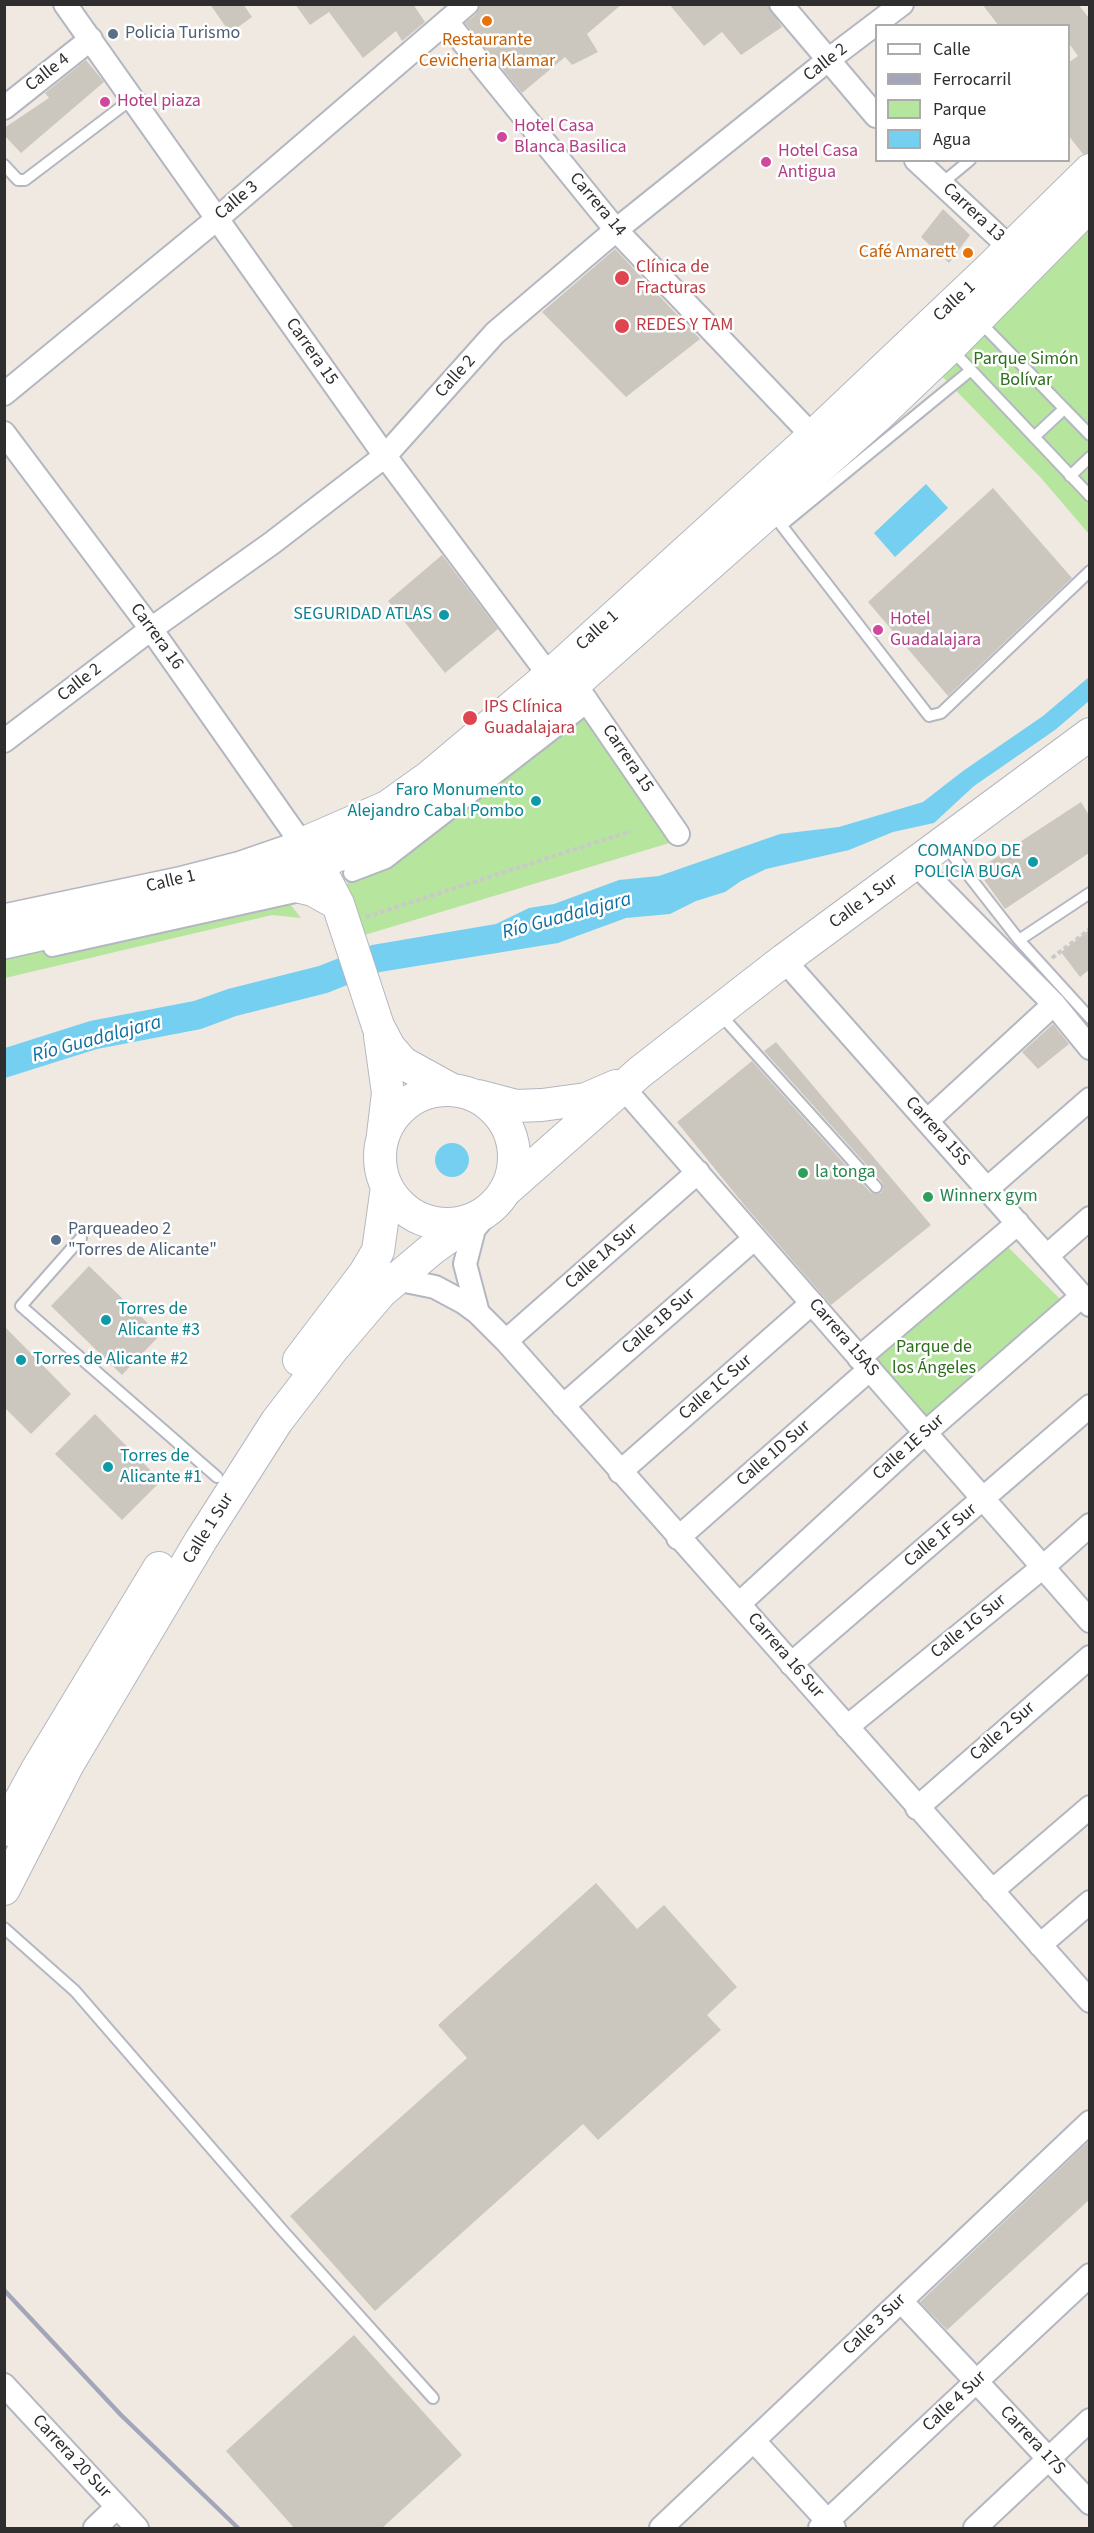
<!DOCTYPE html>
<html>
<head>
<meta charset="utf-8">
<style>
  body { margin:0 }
  #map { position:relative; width:1094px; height:2533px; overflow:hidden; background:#efe9e1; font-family:"Source Sans 3",sans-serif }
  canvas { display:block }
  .frame { position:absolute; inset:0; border:6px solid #2e2e2e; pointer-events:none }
  .legend { position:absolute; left:875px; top:24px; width:195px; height:138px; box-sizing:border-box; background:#fff; border:2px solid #ababab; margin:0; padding:8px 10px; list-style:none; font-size:18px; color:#2e2e2e }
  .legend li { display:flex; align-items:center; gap:12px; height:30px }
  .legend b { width:30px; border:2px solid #ababab }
</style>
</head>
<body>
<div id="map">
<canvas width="1094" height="2533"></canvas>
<div class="frame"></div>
<ul class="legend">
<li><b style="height:8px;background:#fff"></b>Calle</li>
<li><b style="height:8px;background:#a3a6b8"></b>Ferrocarril</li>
<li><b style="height:16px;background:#b6e59e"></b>Parque</li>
<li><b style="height:16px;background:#75cff0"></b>Agua</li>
</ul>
</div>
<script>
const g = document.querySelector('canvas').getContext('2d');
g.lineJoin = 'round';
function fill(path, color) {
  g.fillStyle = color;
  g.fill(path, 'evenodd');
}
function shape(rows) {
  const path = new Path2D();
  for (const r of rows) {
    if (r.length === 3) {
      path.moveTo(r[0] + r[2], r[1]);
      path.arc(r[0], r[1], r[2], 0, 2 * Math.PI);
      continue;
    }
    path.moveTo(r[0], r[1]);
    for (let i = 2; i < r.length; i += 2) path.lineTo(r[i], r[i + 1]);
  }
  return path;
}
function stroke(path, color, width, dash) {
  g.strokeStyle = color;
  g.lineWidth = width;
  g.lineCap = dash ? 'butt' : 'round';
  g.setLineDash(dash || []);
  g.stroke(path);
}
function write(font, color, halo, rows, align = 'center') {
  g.font = font + ' "Source Sans 3",sans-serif';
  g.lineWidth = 5;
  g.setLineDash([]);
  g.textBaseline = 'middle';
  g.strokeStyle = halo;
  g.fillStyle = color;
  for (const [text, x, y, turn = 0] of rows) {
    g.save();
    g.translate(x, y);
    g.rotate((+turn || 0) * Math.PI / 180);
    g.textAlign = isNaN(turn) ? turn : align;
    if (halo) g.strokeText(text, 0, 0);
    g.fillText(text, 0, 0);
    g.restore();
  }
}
fill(shape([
  [1089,215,1089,534,1041,478,937,371],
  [572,686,676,841,358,937,343,900,348,881,364,851],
  [283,895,301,918,272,915,5,978,4,957],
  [1003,1242,1064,1303,924,1425,867,1359]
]), '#b6e59e');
fill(shape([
  [926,484,948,508,895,557,874,533],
  [1089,677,1089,701,1055,730,974,786,934,823,893,832,849,850,766,869,741,881,725,892,696,901,670,914,626,918,558,943,380,972,327,993,236,1016,201,1029,97,1049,5,1078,5,1048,90,1021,194,1001,228,989,319,966,372,945,496,924,529,908,554,904,619,880,659,876,780,834,839,827,923,802,963,771,1043,716],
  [452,1160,17]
]), '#75cff0');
fill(shape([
  [210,4,243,4,252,17,230,33],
  [295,4,413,4,425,22,402,41,396,31,363,58,329,12,310,25],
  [480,4,622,4,587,34,598,52,572,65,565,57,522,93,465,23,476,14],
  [669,4,767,4,782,27,741,55,722,32,704,46],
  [982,4,1078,4,1089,18,1089,153,1083,154,1068,135,1068,63,1078,56,1068,42,1068,26,999,26],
  [86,60,104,82,21,153,4,135,4,128,49,98,45,93],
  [943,209,970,235,949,263,921,237],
  [615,249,700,339,626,397,542,312],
  [993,488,1072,578,948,696,868,602],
  [442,555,498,629,445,673,388,601],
  [1081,802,1089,815,1089,853,1005,909,977,870],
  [1089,930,1089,970,1080,977,1061,952],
  [1053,1024,1069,1044,1038,1069,1022,1052],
  [776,1042,931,1225,831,1305,745,1206,677,1122,752,1061,870,1192,874,1194,881,1193,883,1189,882,1182,764,1051],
  [89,1266,160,1335,122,1375,51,1306],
  [4,1326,71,1394,31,1434,4,1407],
  [95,1414,161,1481,122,1520,55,1454],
  [596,1883,637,1929,664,1905,737,1987,707,2015,721,2030,598,2140,583,2124,375,2311,290,2216,467,2058,438,2025],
  [1089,2141,1089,2200,947,2330,920,2302],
  [354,2335,462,2455,381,2529,295,2529,226,2451]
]), '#cbc7bf');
const service = shape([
  [4,165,18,180,25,180,133,98],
  [941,184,970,160],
  [979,321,1090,435],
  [952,350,1090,496],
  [1034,437,1064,409],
  [1070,476,1090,457],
  [772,513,929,716,941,713,1090,571],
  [782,525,971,370],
  [944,844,1019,940,1090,1018],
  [1019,940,1090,893],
  [719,1013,876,1187],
  [81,1238,21,1306,217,1477],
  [4,1928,75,1991,283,2231,433,2398]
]);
const pedestrian = shape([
  [352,873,386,860,589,703],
  [52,948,300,893]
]);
const minor = shape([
  [65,4,385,456,557,686],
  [781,4,876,116],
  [447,22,616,230,823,447],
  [4,108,91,39],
  [916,160,1020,257],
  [4,394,218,218,467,4],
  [4,433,151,629,302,844],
  [575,684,678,834],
  [4,741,151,629,272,543,385,456,495,333,616,230,828,60,902,4],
  [916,864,1054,1004,1090,1048],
  [784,960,1090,1305],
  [619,1083,1090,1621],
  [927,1121,1054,1004],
  [987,1189,1090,1099],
  [1047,1256,1090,1218],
  [390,1274,396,1279,435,1287,463,1302,478,1313,506,1341,1090,2001],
  [478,1313,465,1264,474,1229,492,1207],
  [506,1341,698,1172],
  [859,1358,1018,1223],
  [563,1406,755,1238],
  [620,1472,812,1303],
  [678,1538,870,1369],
  [739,1604,925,1433,1082,1296],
  [791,1664,1090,1406],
  [847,1727,1043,1567,1090,1525],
  [917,1808,1090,1657],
  [992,1891,1090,1807],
  [1040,1945,1090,1902],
  [901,2301,1090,2503],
  [4,2385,137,2528],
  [754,2441,834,2528],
  [95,2528,117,2507],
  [661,2528,1090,2122],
  [820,2528,1090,2275],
  [975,2528,1090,2420]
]);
const tertiary = shape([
  [4,918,179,881,241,865,302,844],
  [4,945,241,892,317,864]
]);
const secondary = shape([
  [317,864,377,839,396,829,459,783,528,725,881,413,950,347,1090,205],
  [274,881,313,890,338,904],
  [380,1036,388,1093,383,1135],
  [452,1090,403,1063,389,1047,378,1026,338,904,317,864,302,844,387,807,429,777,549,676,813,436,987,271,1090,170],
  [447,1157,67],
  [478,1096,516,1106,542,1105,586,1099,616,1086],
  [504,1192,640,1072,784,960,1090,734],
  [299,1360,365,1273,378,1251,387,1187],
  [4,1830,38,1768,159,1568],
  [4,1889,68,1764,201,1540,277,1421,334,1347,381,1292,432,1249,477,1217]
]);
stroke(service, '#b4b7c1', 14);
stroke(pedestrian, '#b4b7c1', 20);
stroke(minor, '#b4b7c1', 26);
stroke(tertiary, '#b4b7c1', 30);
stroke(secondary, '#b4b7c1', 34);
stroke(shape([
  [366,917,631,831],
  [1052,958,1090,929]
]), '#c9c9c9', 4, [4.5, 3]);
stroke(service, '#fff', 10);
stroke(pedestrian, '#fff', 16);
stroke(minor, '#fff', 22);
stroke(tertiary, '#fff', 27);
stroke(secondary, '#fff', 32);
stroke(shape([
  [4,2290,121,2415,238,2528]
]), '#a3a6b8', 4.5);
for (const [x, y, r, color] of [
  [487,21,6,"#e8710a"],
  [113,34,6,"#5c6f8a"],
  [105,102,6,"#d1479c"],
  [502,137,6,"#d1479c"],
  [766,162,6,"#d1479c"],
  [968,253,6,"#e8710a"],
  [622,278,8,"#e0444e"],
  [622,326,8,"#e0444e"],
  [444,615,6,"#0f9aa8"],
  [878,630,6,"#d1479c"],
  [470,718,8,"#e0444e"],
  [536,801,6,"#0f9aa8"],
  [1033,862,6,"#0f9aa8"],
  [803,1173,6,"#2e9e5b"],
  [928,1197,6,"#2e9e5b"],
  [56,1240,6,"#5c6f8a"],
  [106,1320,6,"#0f9aa8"],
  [21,1360,6,"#0f9aa8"],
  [108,1467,6,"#0f9aa8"]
]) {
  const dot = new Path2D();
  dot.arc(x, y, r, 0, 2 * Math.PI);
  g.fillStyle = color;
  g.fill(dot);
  stroke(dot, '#fff', 2);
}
write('18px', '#4e5e75', '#fff', [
  ["Policia Turismo",125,34],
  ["Parqueadeo 2",68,1230],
  ["\"Torres de Alicante\"",68,1251]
], 'left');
write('18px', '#c56008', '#fff', [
  ["Restaurante",487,41],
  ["Cevicheria Klamar",487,62],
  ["Café Amarett",956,253,"right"]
]);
write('18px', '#2e2e2e', '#fff', [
  ["Calle 2",826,63,-38],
  ["Calle 4",48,73,-38],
  ["Calle 3",237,201,-40],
  ["Carrera 14",597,205,50],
  ["Carrera 13",973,213,43],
  ["Calle 1",955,302,-43],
  ["Carrera 15",311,352,55],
  ["Calle 2",456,377,-48],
  ["Calle 1",598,631,-42],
  ["Carrera 16",156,637,54],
  ["Calle 2",80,683,-38],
  ["Carrera 15",627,759,56],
  ["Calle 1",171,882,-13],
  ["Calle 1 Sur",864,902,-36],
  ["Carrera 15S",937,1132,48],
  ["Calle 1A Sur",602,1257,-41],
  ["Calle 1B Sur",659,1322,-41],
  ["Carrera 15AS",843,1338,49],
  ["Calle 1C Sur",716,1388,-41],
  ["Calle 1E Sur",909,1448,-42],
  ["Calle 1D Sur",774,1454,-41],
  ["Calle 1 Sur",209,1529,-58],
  ["Calle 1F Sur",941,1536,-40],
  ["Calle 1G Sur",969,1627,-39],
  ["Carrera 16 Sur",785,1656,49],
  ["Calle 2 Sur",1003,1732,-41],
  ["Calle 3 Sur",875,2325,-44],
  ["Calle 4 Sur",955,2402,-43],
  ["Carrera 17S",1032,2441,47],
  ["Carrera 20 Sur",71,2457,47]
]);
write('18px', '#b23c85', '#fff', [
  ["Hotel piaza",117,102],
  ["Hotel Casa",514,127],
  ["Blanca Basilica",514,148],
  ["Hotel Casa",778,152],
  ["Antigua",778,173],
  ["Hotel",890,620],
  ["Guadalajara",890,641]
], 'left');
write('18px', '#be3a42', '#fff', [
  ["Clínica de",636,268],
  ["Fracturas",636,289],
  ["REDES Y TAM",636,326],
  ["IPS Clínica",484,708],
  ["Guadalajara",484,729]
], 'left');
write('18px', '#2c6e1b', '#fff', [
  ["Parque Simón",1026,360],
  ["Bolívar",1026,381],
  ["Parque de",934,1348],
  ["los Ángeles",934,1369]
]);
write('18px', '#0d838f', '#fff', [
  ["SEGURIDAD ATLAS",432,615],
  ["Faro Monumento",524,791],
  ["Alejandro Cabal Pombo",524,812],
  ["COMANDO DE",1021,852],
  ["POLICIA BUGA",1021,873],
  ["Torres de",118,1310,"left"],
  ["Alicante #3",118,1331,"left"],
  ["Torres de Alicante #2",33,1360,"left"],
  ["Torres de",120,1457,"left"],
  ["Alicante #1",120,1478,"left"]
], 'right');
write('18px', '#27864d', '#fff', [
  ["la tonga",815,1173],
  ["Winnerx gym",940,1197]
], 'left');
write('italic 20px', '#0d6fa3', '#fff', [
  ["Río Guadalajara",567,917,-15],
  ["Río Guadalajara",97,1040,-15]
]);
</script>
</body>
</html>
